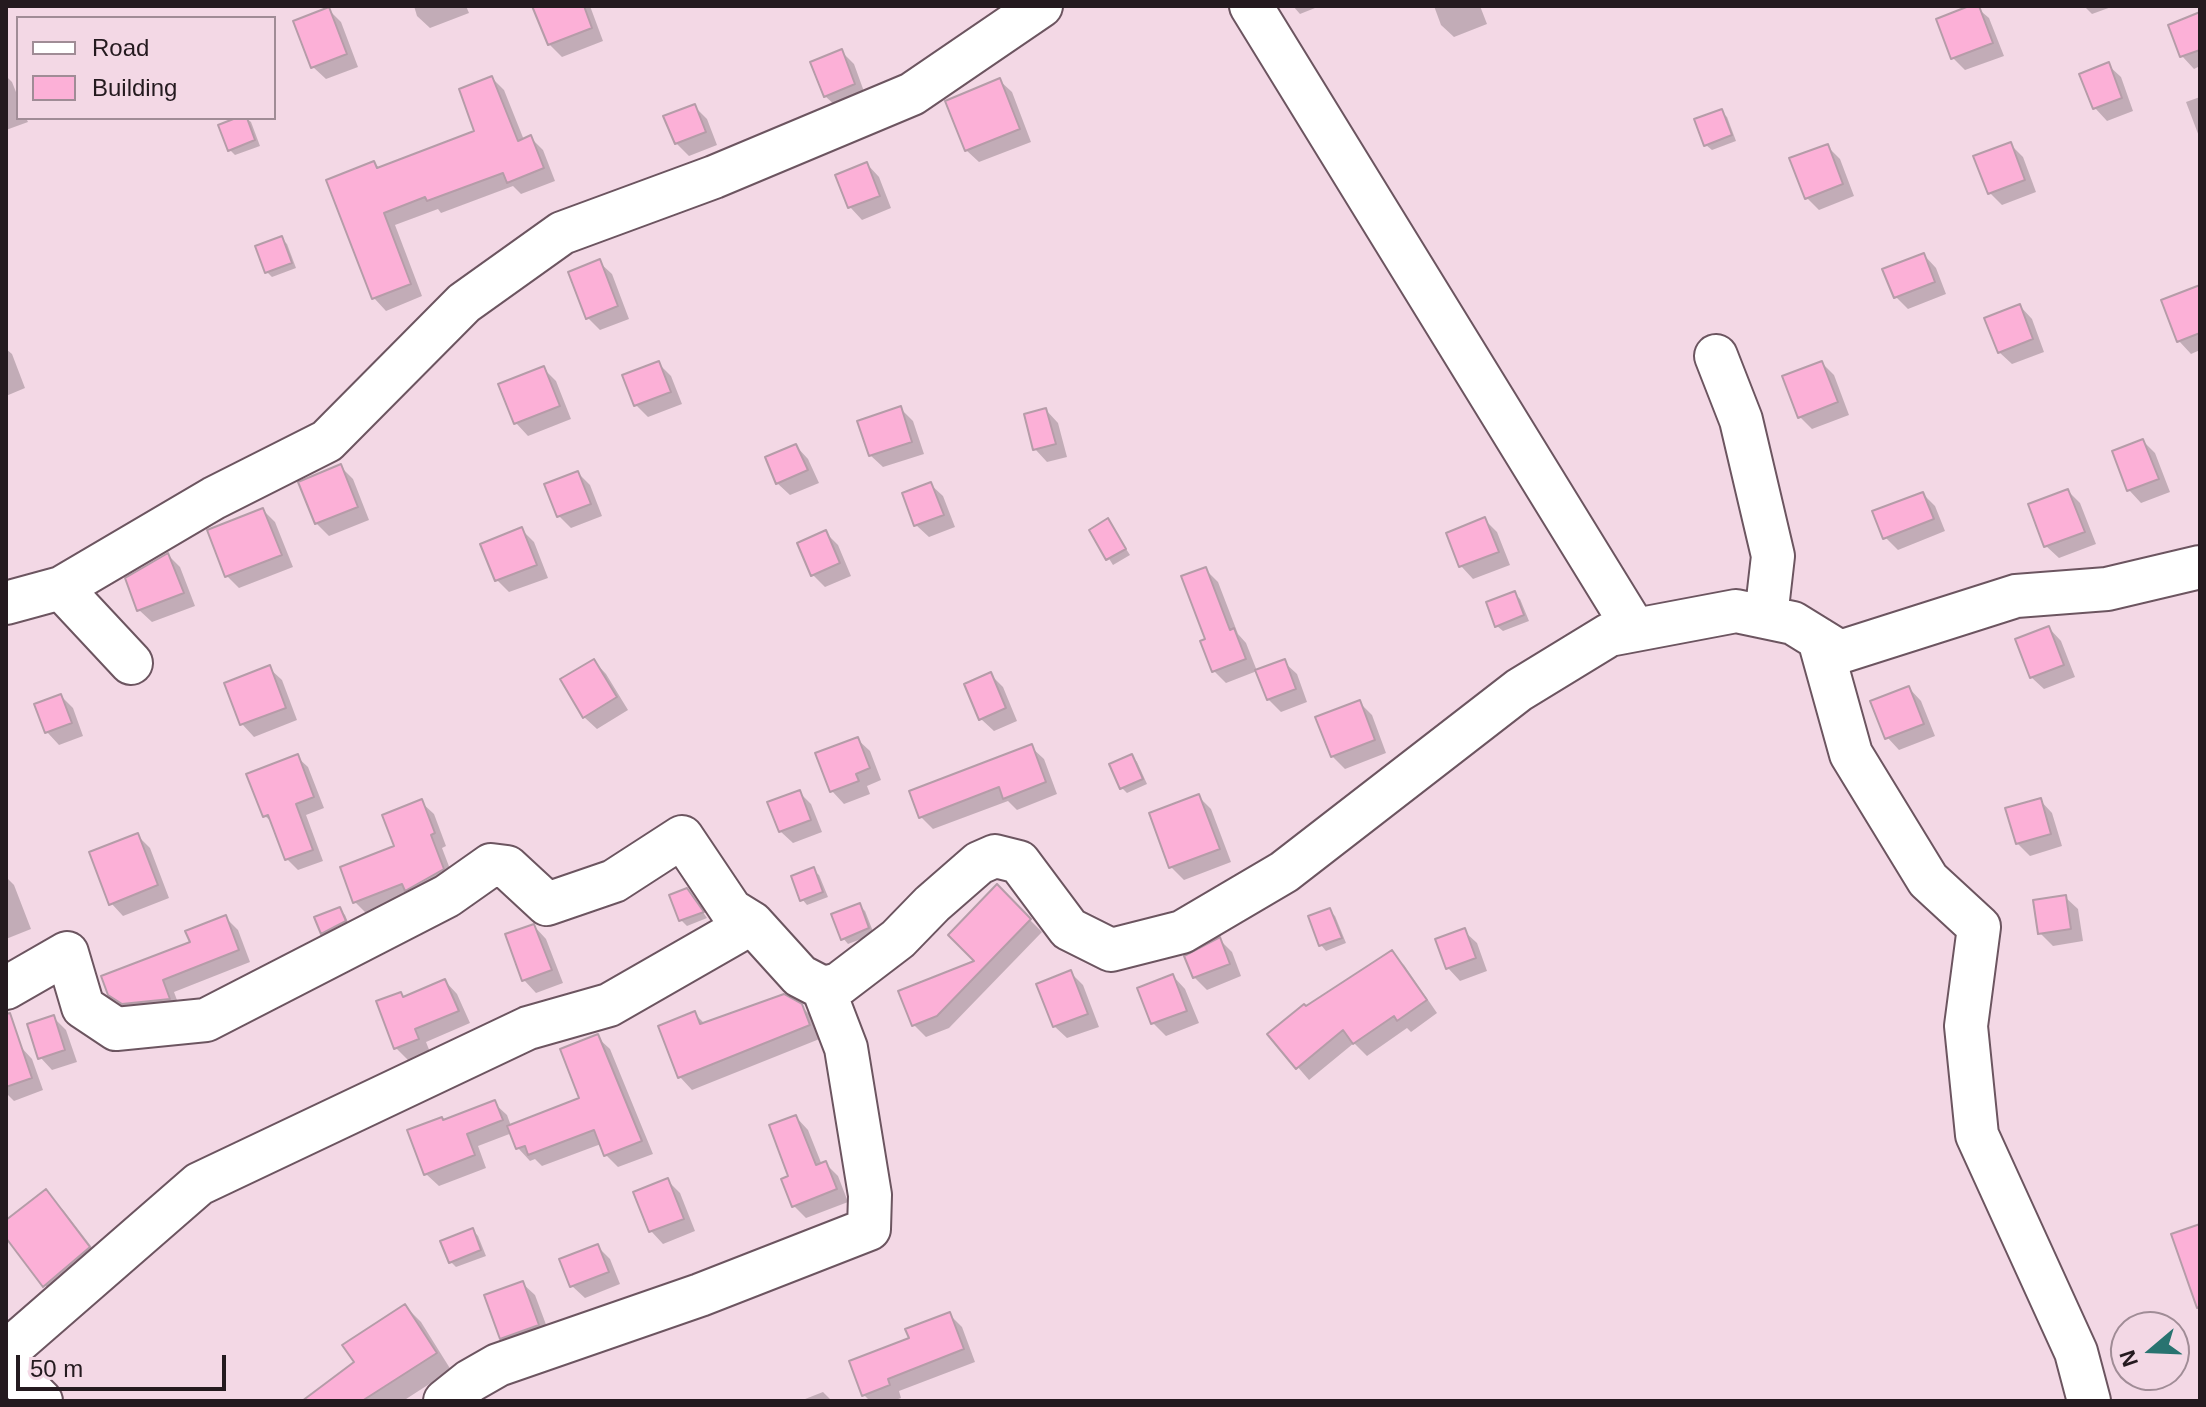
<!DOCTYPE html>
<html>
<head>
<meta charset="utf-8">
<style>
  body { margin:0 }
  #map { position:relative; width:2206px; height:1407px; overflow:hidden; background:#f3d8e5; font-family:Arial,sans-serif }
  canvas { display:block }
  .frame { position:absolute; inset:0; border:8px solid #241a1f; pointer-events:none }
  .legend { position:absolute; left:16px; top:16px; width:260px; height:104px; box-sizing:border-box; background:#f3d8e5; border:2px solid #a08c96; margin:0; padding:10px 14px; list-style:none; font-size:24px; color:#241a1f }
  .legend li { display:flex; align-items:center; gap:16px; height:40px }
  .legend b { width:40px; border:2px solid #a08c96 }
  .north { position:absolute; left:2110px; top:1311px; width:80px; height:80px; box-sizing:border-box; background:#f3d8e5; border:2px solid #a08c96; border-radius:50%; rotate:251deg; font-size:22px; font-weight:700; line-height:32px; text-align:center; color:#241a1f }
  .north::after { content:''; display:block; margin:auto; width:28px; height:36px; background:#287370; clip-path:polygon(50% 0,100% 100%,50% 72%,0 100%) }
  .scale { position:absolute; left:16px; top:1355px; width:210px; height:36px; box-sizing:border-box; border:4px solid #241a1f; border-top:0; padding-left:10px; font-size:24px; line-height:28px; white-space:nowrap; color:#241a1f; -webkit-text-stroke:6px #f3d8e5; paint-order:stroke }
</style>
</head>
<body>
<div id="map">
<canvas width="2206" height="1407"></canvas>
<div class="frame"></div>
<ul class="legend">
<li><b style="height:10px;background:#fff"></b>Road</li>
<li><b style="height:22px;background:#fcb0d7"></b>Building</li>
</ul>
<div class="north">N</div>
<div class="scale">50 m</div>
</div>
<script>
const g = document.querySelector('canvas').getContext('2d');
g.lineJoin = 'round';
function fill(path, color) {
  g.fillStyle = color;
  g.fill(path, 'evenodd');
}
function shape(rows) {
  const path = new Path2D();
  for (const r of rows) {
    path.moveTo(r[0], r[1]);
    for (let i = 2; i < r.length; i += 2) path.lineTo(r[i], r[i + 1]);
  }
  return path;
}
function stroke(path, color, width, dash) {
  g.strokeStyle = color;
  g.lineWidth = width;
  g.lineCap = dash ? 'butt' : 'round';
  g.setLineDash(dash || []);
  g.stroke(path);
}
fill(shape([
  [414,6,466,6,469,13,430,28,417,16],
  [534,6,590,6,603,41,562,57,549,44],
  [1293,6,1320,6,1300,14],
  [1434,6,1480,6,1487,24,1454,37,1441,25],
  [1975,6,1989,18,2004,56,1965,70,1953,58],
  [2084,6,2114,6,2092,14],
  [328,9,341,22,358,67,326,79,313,67],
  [2200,14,2200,66,2194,69,2182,56],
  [842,52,854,64,866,97,838,108,825,96],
  [2108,65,2121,77,2133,111,2107,121,2095,108],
  [6,76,12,82,18,97,18,118,26,118,28,122,6,130],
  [492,78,504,90,524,140,531,138,543,150,555,181,521,194,513,186,441,213,438,209,395,225,422,296,386,311,374,298,374,163,380,169,477,132],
  [999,80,1012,92,1031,142,979,162,966,150],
  [2200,97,2200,139,2186,102],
  [694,106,707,119,717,145,689,156,676,143],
  [1721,111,1727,117,1736,141,1712,150,1706,145],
  [242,118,246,118,251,122,260,146,235,155,230,150],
  [2010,144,2023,157,2036,192,2002,205,1990,193],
  [1827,146,1840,159,1854,196,1819,210,1807,198],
  [867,164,879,177,891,208,862,220,850,207],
  [281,238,287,244,296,268,272,277,267,272],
  [1924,255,1936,268,1946,294,1908,309,1896,297],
  [599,262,612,274,629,319,600,330,588,318],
  [2200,287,2200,350,2191,354,2179,341],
  [2020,306,2032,319,2044,352,2012,364,1999,352],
  [6,349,12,354,25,388,6,396],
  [658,363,671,376,682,404,648,417,636,405],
  [1822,363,1834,375,1849,415,1812,429,1800,417],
  [544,369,556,381,571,419,528,436,516,423],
  [901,409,913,421,924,454,883,467,870,455],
  [1046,410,1058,423,1067,457,1047,462,1035,449],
  [2143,441,2155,453,2170,492,2141,503,2129,490],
  [796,446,808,459,819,483,790,495,777,483],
  [341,467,353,479,369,520,329,536,316,523],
  [578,473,590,485,602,516,571,528,559,516],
  [930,484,943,496,955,527,929,537,916,525],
  [2068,491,2080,503,2096,544,2059,558,2046,546],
  [1923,494,1935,506,1945,531,1898,550,1885,537],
  [263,510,275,522,293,567,239,588,227,576],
  [1485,520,1497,532,1510,565,1473,579,1461,566],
  [1108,521,1130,555,1113,565,1091,530],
  [522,530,534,542,548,578,509,592,497,580],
  [826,533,838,545,851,576,825,587,812,574],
  [168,555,180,567,195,606,152,622,139,610],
  [1205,569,1218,582,1238,634,1246,643,1257,671,1226,683,1214,671,1208,640],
  [1514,593,1520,599,1529,621,1503,631,1497,626],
  [2049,628,2061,641,2075,677,2044,689,2031,677],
  [594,661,606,674,628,710,597,729,584,717],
  [1284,662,1297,674,1307,702,1281,712,1268,699],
  [269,668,282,680,297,720,254,737,242,724],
  [991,675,1003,687,1017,721,994,731,981,719],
  [1909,688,1921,701,1935,736,1899,750,1887,737],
  [61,696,73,708,83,736,59,745,47,732,36,705],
  [1359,702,1372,715,1386,753,1345,769,1332,756],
  [857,739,870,751,881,780,867,786,870,794,844,804,832,791],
  [1031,747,1044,759,1057,794,1017,810,1008,801,933,829,921,817],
  [1132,756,1137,762,1147,784,1127,793,1122,788],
  [297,757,308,767,324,808,306,815,323,861,298,870,287,859,274,824,265,816],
  [799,792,811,804,822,832,793,843,780,831],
  [1198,796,1211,809,1231,862,1184,880,1171,867,1151,815],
  [2040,800,2052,813,2062,846,2030,856,2017,843],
  [421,802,434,814,446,846,442,848,455,882,367,914,355,902,397,847],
  [137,835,150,848,169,898,123,916,111,903],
  [813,870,819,875,828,897,807,905,802,899],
  [6,877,14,885,31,929,6,939],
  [997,887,1042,932,949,1028,926,1037,914,1025,978,962],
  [692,896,707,918,687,926,681,920],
  [2065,897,2078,909,2083,941,2053,946,2040,933],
  [859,905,865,911,874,934,848,944,843,938],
  [340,910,345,915,350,927,328,938,323,933],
  [1329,910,1335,916,1346,943,1326,951,1321,945],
  [225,917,238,930,250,962,174,992,181,1011,123,1007,110,994,192,943],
  [534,926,546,939,563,983,536,993,524,980],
  [1464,931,1477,943,1487,971,1460,981,1448,968],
  [1220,940,1232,952,1241,976,1207,990,1194,977],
  [1391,953,1404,965,1437,1013,1411,1032,1407,1028,1367,1056,1354,1043,1309,1080,1270,1035],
  [1071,973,1083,985,1099,1027,1067,1038,1054,1026],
  [1173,976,1185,989,1199,1023,1166,1036,1153,1023,1140,989],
  [445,981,457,994,470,1023,426,1042,430,1052,409,1061,396,1048,379,1003,404,998],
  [801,1006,814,1019,822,1038,692,1090,680,1077,695,1014,705,1024],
  [54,1018,66,1030,77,1062,52,1070,40,1057],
  [597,1037,610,1049,653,1154,618,1167,606,1155,601,1144,542,1166,535,1159,530,1161,518,1148,512,1133,478,1146,486,1168,439,1186,426,1174,444,1122,494,1103,507,1115,511,1126,581,1099],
  [20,1046,32,1059,43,1090,14,1101,6,1093,6,1051],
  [796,1117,808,1130,822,1165,826,1164,838,1176,848,1202,806,1218,794,1206,791,1177],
  [668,1181,680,1193,695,1231,663,1244,651,1231],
  [46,1192,64,1211,107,1267,63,1304,45,1285,6,1235,6,1222],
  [473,1230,478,1236,486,1256,456,1267,450,1261],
  [597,1246,610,1259,620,1284,585,1298,572,1286],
  [522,1283,535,1295,551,1338,514,1350,502,1338],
  [405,1306,421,1322,451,1370,403,1401,305,1401,357,1363],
  [949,1314,962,1327,975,1362,899,1391,901,1398,893,1401,870,1401,864,1395],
  [823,1392,832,1401,800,1401]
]), '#0003');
const building = shape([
  [532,6,584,6,592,28,548,45,532,6],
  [1969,6,1979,6,1993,43,1951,59,1936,19,1969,6],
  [329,7,347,54,311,68,293,21,329,7],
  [2200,12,2200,50,2180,57,2168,25,2200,12],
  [842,49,855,84,824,97,810,62,842,49],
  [2109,62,2122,98,2093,109,2079,74,2109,62],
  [492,76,518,141,531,135,544,168,507,183,503,173,427,201,425,197,384,213,411,284,372,299,326,180,374,161,377,168,474,131,459,89,492,76],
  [1000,78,1020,129,965,151,945,101,1000,78],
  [695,104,706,132,675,144,663,116,695,104],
  [1722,109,1732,135,1704,146,1694,119,1722,109],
  [236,118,247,118,255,140,228,151,218,125,236,118],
  [2011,142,2025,180,1988,194,1973,156,2011,142],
  [1828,144,1843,184,1805,199,1789,158,1828,144],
  [867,162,880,196,848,208,835,175,867,162],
  [282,236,292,263,265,273,255,246,282,236],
  [1924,253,1935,282,1894,298,1882,269,1924,253],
  [600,259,618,306,586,319,568,272,600,259],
  [2200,285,2200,333,2177,342,2161,300,2200,285],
  [2020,304,2033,339,1998,353,1984,318,2020,304],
  [659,361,671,392,634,406,622,375,659,361],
  [1822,361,1838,402,1798,418,1782,376,1822,361],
  [544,366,560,406,514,424,498,384,544,366],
  [901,406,912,442,869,456,857,421,901,406],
  [1046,408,1056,444,1033,450,1024,414,1046,408],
  [2143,439,2159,479,2127,491,2112,451,2143,439],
  [796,444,808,470,776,484,765,457,796,444],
  [341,464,358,507,315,524,298,482,341,464],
  [578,471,591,504,557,517,544,484,578,471],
  [931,482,944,515,914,526,902,493,931,482],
  [2068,489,2085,532,2044,547,2028,504,2068,489],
  [1923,492,1934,519,1883,539,1872,511,1923,492],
  [263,508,282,555,225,577,207,530,263,508],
  [1485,517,1499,552,1459,567,1446,533,1485,517],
  [1108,518,1126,549,1106,560,1089,530,1108,518],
  [522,527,537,565,495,581,480,544,522,527],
  [826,530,840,563,811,576,797,543,826,530],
  [168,553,184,593,137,611,125,578,168,553],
  [1206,567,1230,630,1234,628,1246,659,1212,672,1200,641,1205,639,1181,576,1206,567],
  [1515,591,1524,615,1495,627,1486,602,1515,591],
  [2049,626,2064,665,2030,678,2015,639,2049,626],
  [594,659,617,697,583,718,560,679,594,659],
  [1285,659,1296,689,1267,700,1255,670,1285,659],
  [270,665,286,708,240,725,224,683,270,665],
  [991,672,1006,708,979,720,964,684,991,672],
  [1909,686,1924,724,1885,739,1870,701,1909,686],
  [61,694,72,723,45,733,34,704,61,694],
  [1360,700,1375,740,1331,757,1315,717,1360,700],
  [858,737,870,768,856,774,859,781,830,792,815,753,858,737],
  [1032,744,1046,782,1003,799,999,787,919,818,909,791,1032,744],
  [298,754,314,797,296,804,313,850,285,860,268,815,263,817,246,774,298,754],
  [1132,754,1143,779,1120,789,1109,764,1132,754],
  [800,790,811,820,779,832,767,802,800,790],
  [1199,794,1220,849,1169,868,1149,813,1199,794],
  [2041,798,2051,834,2016,844,2005,808,2041,798],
  [422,799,435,833,431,835,444,869,405,891,402,884,353,903,340,867,394,846,382,815,422,799],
  [138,833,158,885,109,905,89,852,138,833],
  [814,867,823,892,800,901,791,876,814,867],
  [997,884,1031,919,937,1016,912,1026,898,991,974,961,948,935,997,884],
  [687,888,704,912,679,921,669,895,687,888],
  [2066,895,2071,929,2038,934,2033,900,2066,895],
  [860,903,869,928,841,940,831,914,860,903],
  [340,907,346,921,321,934,314,917,340,907],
  [1330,908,1342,938,1319,946,1308,916,1330,908],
  [226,915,239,950,163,980,170,999,122,1004,108,995,101,976,190,942,185,931,226,915],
  [534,924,552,970,522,981,505,934,534,924],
  [1465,928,1476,958,1446,969,1435,939,1465,928],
  [1220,937,1230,964,1193,978,1184,956,1220,937],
  [1392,950,1427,1000,1397,1021,1394,1016,1353,1044,1343,1030,1296,1069,1267,1034,1304,1004,1306,1006,1392,950],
  [1071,970,1088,1014,1053,1027,1036,984,1071,970],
  [1173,974,1187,1011,1151,1024,1137,988,1173,974],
  [445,979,459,1011,415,1029,419,1039,394,1049,376,1001,401,992,403,997,445,979],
  [784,994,802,1004,810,1025,678,1078,658,1026,695,1011,700,1024,784,994],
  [10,1013,32,1078,6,1087,6,1014,10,1013],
  [54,1015,65,1050,38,1059,27,1024,54,1015],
  [598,1034,642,1141,604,1156,594,1130,528,1155,525,1146,516,1149,507,1126,579,1098,560,1049,598,1034],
  [495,1100,503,1120,467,1134,475,1155,424,1175,407,1130,442,1117,443,1120,495,1100],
  [796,1115,816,1165,826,1161,837,1189,792,1207,781,1179,788,1176,769,1125,796,1115],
  [668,1178,684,1219,649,1232,633,1192,668,1178],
  [46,1189,90,1247,43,1287,6,1238,6,1220,46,1189],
  [2200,1224,2200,1307,2197,1308,2171,1234,2200,1224],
  [473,1228,481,1250,449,1263,440,1241,473,1228],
  [598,1244,609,1272,570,1287,559,1259,598,1244],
  [523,1281,539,1325,500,1339,484,1295,523,1281],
  [405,1304,437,1353,362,1401,302,1401,354,1362,342,1345,405,1304],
  [950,1312,964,1349,888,1379,890,1385,862,1396,849,1361,909,1338,905,1329,950,1312]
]);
fill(building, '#fcb0d7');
stroke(building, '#b59ca8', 2);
const minor = shape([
  [1251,6,1635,630],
  [1716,356,1741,420,1773,556,1766,617],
  [61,588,131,663],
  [6,603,61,588,214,498,327,441,464,303,562,233,714,177,912,94,1041,6],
  [1819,639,1851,754,1928,880,1979,927,1966,1026,1977,1135,2076,1352,2089,1401],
  [6,988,67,953,83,1007,116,1029,206,1020,447,896,491,865,507,867,547,904,614,881,682,837,731,910,752,923,800,976,823,988,839,984,898,939,932,904,979,863,995,856,1019,862,1069,929,1111,950,1182,932,1284,872,1519,690,1609,635,1736,611,1793,623,1840,652,2016,596,2107,589,2200,567],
  [6,1352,199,1184,528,1028,609,1005,752,923],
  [6,1366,41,1401],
  [445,1401,470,1381,498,1365,700,1295,869,1229,870,1195,846,1048,823,988]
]);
stroke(minor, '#6c5560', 46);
stroke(minor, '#fff', 42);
</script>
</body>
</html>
